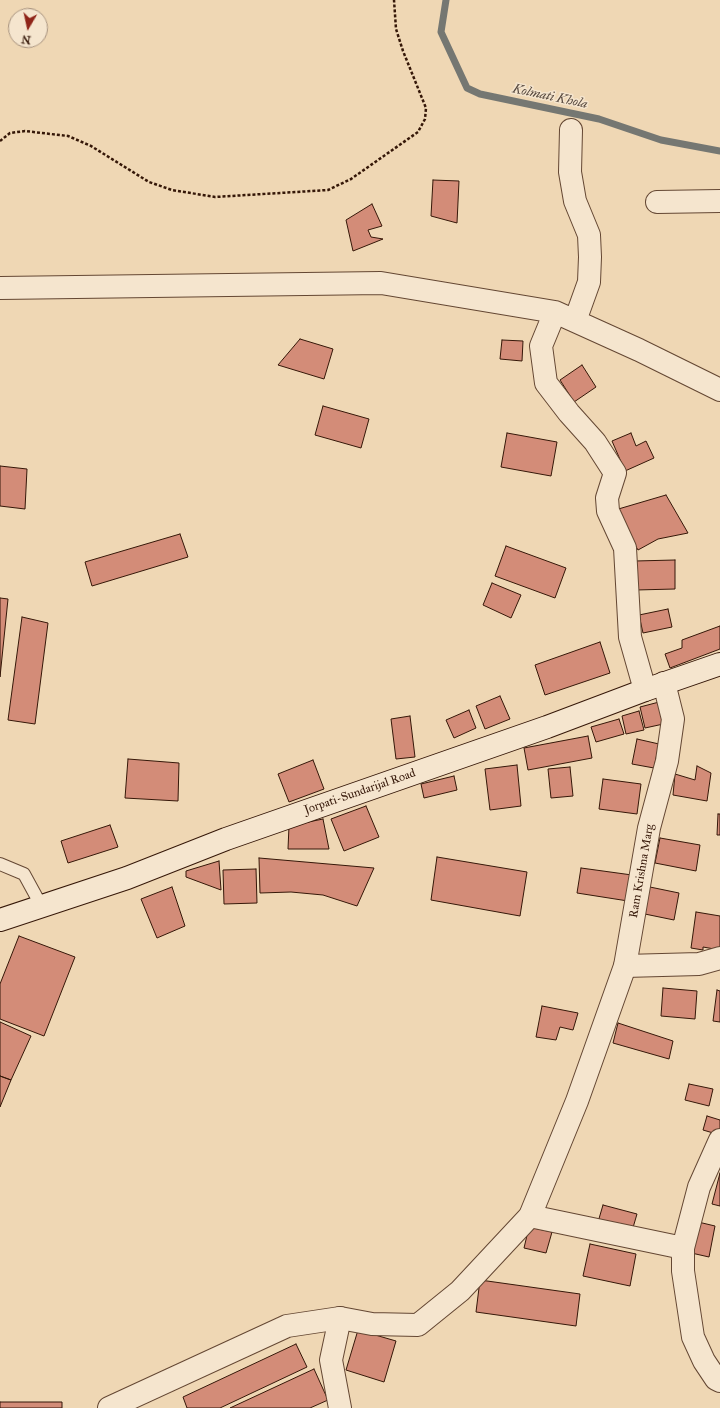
<!DOCTYPE html>
<html>
<head>
<meta charset="utf-8">
<style>
  body { margin:0 }
  #map { position:relative; width:720px; height:1408px; overflow:hidden; background:#efd7b4; font-family:"IM FELL Great Primer",serif }
  canvas { display:block }
  .north { position:absolute; left:8px; top:8px; width:40px; height:40px; box-sizing:border-box; background:#f5e5ce; border:1px solid #a8937f; border-radius:50%; rotate:189deg; font-size:11px; font-weight:700; line-height:16px; text-align:center; color:#351708 }
  .north::after { content:''; display:block; margin:auto; width:14px; height:18px; background:#8f2418; clip-path:polygon(50% 0,100% 100%,50% 72%,0 100%) }
</style>
</head>
<body>
<div id="map">
<canvas width="720" height="1408"></canvas>
<div class="north">N</div>
</div>
<script>
const g = document.querySelector('canvas').getContext('2d');
g.lineJoin = 'round';
function shape(rows) {
  const path = new Path2D();
  for (const r of rows) {
    path.moveTo(r[0], r[1]);
    for (let i = 2; i < r.length; i += 2) path.lineTo(r[i], r[i + 1]);
  }
  return path;
}
function stroke(path, color, width, dash) {
  g.strokeStyle = color;
  g.lineWidth = width;
  g.lineCap = dash ? 'butt' : 'round';
  g.setLineDash(dash || []);
  g.stroke(path);
}
function fill(path, color) {
  g.fillStyle = color;
  g.fill(path, 'evenodd');
}
function write(font, color, halo, rows, align = 'center') {
  g.font = font + ' "IM FELL Great Primer",serif';
  g.lineWidth = 3;
  g.setLineDash([]);
  g.textBaseline = 'middle';
  g.strokeStyle = halo;
  g.fillStyle = color;
  for (const [text, x, y, turn = 0] of rows) {
    g.save();
    g.translate(x, y);
    g.rotate((+turn || 0) * Math.PI / 180);
    g.textAlign = isNaN(turn) ? turn : align;
    if (halo) g.strokeText(text, 0, 0);
    g.fillText(text, 0, 0);
    g.restore();
  }
}
stroke(shape([
  [446,0,441,32,467,88,480,94,599,119,661,140,720,151]
]), '#757772', 7);
const building = shape([
  [433,180,459,181,457,223,431,216,433,180],
  [372,204,382,226,368,230,371,237,383,239,353,251,346,220,372,204],
  [300,339,333,349,324,379,278,365,300,339],
  [502,340,523,341,522,361,500,359,502,340],
  [582,365,596,387,574,402,560,380,582,365],
  [323,406,369,419,361,448,315,435,323,406],
  [507,433,557,442,551,476,501,467,507,433],
  [631,433,636,446,646,441,654,458,625,471,612,441,631,433],
  [0,466,27,469,25,509,0,506,0,466],
  [666,495,688,533,658,539,638,550,615,510,666,495],
  [180,534,188,557,92,586,85,562,180,534],
  [506,546,566,568,555,598,495,576,506,546],
  [675,560,675,589,636,590,635,561,675,560],
  [492,583,521,595,511,618,483,605,492,583],
  [0,598,8,599,0,677,0,598],
  [668,609,672,627,643,633,639,615,668,609],
  [22,617,48,623,35,724,8,720,22,617],
  [720,626,720,649,670,668,665,654,682,648,682,640,720,626],
  [600,642,610,673,545,695,535,665,600,642],
  [500,696,510,719,485,729,476,706,500,696],
  [663,701,668,723,645,728,640,707,663,701],
  [469,710,476,728,454,738,446,720,469,710],
  [639,711,644,730,626,734,622,716,639,711],
  [410,716,415,757,396,759,391,719,410,716],
  [619,719,624,734,596,742,591,727,619,719],
  [588,736,592,758,528,770,524,748,588,736],
  [637,739,659,744,654,768,632,764,637,739],
  [128,759,179,763,178,801,125,798,128,759],
  [313,760,324,789,289,802,278,774,313,760],
  [517,765,521,806,490,810,485,769,517,765],
  [697,766,711,773,707,801,673,795,675,774,695,780,697,766],
  [570,767,573,796,551,798,548,769,570,767],
  [454,776,457,790,424,798,421,784,454,776],
  [603,779,641,784,637,814,599,809,603,779],
  [366,806,379,837,344,851,331,819,366,806],
  [718,814,720,814,720,835,717,835,718,814],
  [323,819,329,849,288,849,289,826,323,819],
  [110,825,118,847,68,863,61,841,110,825],
  [660,838,700,845,696,871,655,863,660,838],
  [437,857,527,872,520,916,431,900,437,857],
  [259,858,374,868,357,906,323,895,291,892,260,893,259,858],
  [219,861,221,890,186,877,186,871,219,861],
  [581,868,632,875,628,901,577,893,581,868],
  [256,869,257,903,224,904,223,870,256,869],
  [645,886,679,893,674,920,640,913,645,886],
  [172,887,185,926,157,938,141,899,172,887],
  [696,912,720,916,720,950,703,947,703,950,691,948,696,912],
  [19,936,75,957,44,1036,0,1019,0,984,19,936],
  [663,988,697,991,695,1019,661,1016,663,988],
  [717,990,720,991,720,1022,713,1021,717,990],
  [542,1006,578,1013,573,1030,560,1027,556,1040,536,1037,542,1006],
  [0,1022,31,1036,11,1080,0,1076,0,1022],
  [618,1023,673,1041,669,1059,613,1043,618,1023],
  [0,1076,11,1080,0,1107,0,1076],
  [689,1084,713,1089,709,1106,685,1100,689,1084],
  [707,1116,720,1120,720,1135,703,1130,707,1116],
  [720,1173,720,1206,712,1204,720,1173],
  [603,1205,637,1214,632,1231,598,1222,603,1205],
  [694,1221,715,1226,709,1257,687,1252,694,1221],
  [529,1227,552,1232,546,1253,524,1248,529,1227],
  [590,1244,636,1254,630,1286,583,1276,590,1244],
  [480,1280,580,1294,576,1326,476,1312,480,1280],
  [358,1330,396,1341,384,1382,346,1370,358,1330],
  [296,1344,307,1367,220,1408,187,1408,183,1397,296,1344],
  [314,1369,328,1400,310,1408,230,1408,314,1369],
  [0,1402,62,1402,62,1408,0,1408,0,1402]
]);
fill(building, '#d38c78');
stroke(building, '#351708', 1);
const service = shape([
  [0,864,24,874,42,907]
]);
const minor = shape([
  [571,130,570,172,575,201,589,235,590,257,589,282,575,321],
  [657,202,720,201],
  [0,288,381,283,555,312,639,350,720,390],
  [555,312,541,346,546,383,569,413,595,442,615,473,607,498,608,511,625,548,630,637,645,690],
  [625,966,699,964,720,958],
  [530,1216,683,1248,699,1187,720,1140],
  [683,1248,683,1271,693,1337,704,1361,716,1379,720,1381],
  [109,1408,287,1326,340,1318]
]);
const tertiary = shape([
  [340,1408,331,1360,340,1318,372,1324,418,1325,460,1291,530,1216,577,1101,625,966,649,828,667,761,673,719,664,683]
]);
const secondary = shape([
  [0,920,127,878,226,839,547,727,645,690,720,664]
]);
stroke(service, '#644733', 14);
stroke(minor, '#644733', 24);
stroke(tertiary, '#644733', 24);
stroke(secondary, '#351708', 24);
stroke(shape([
  [0,141,10,133,25,131,68,136,91,146,149,182,172,190,215,197,328,190,351,179,418,132,425,119,426,108,403,51,396,29,394,0]
]), '#351708', 2.5, [3, 2]);
stroke(service, '#f5e5ce', 12);
stroke(minor, '#f5e5ce', 22);
stroke(tertiary, '#f5e5ce', 22);
stroke(secondary, '#f5e5ce', 22);
write('12px', '#351708', '#f5e5ce', [
  ["Jorpati-Sundarijal Road",360,792,-19],
  ["Ram Krishna Marg",642,871,-80]
]);
write('italic 13px', '#55473d', '#f5e5ce', [
  ["Kolmati Khola",550,97,12]
]);
</script>
</body>
</html>
